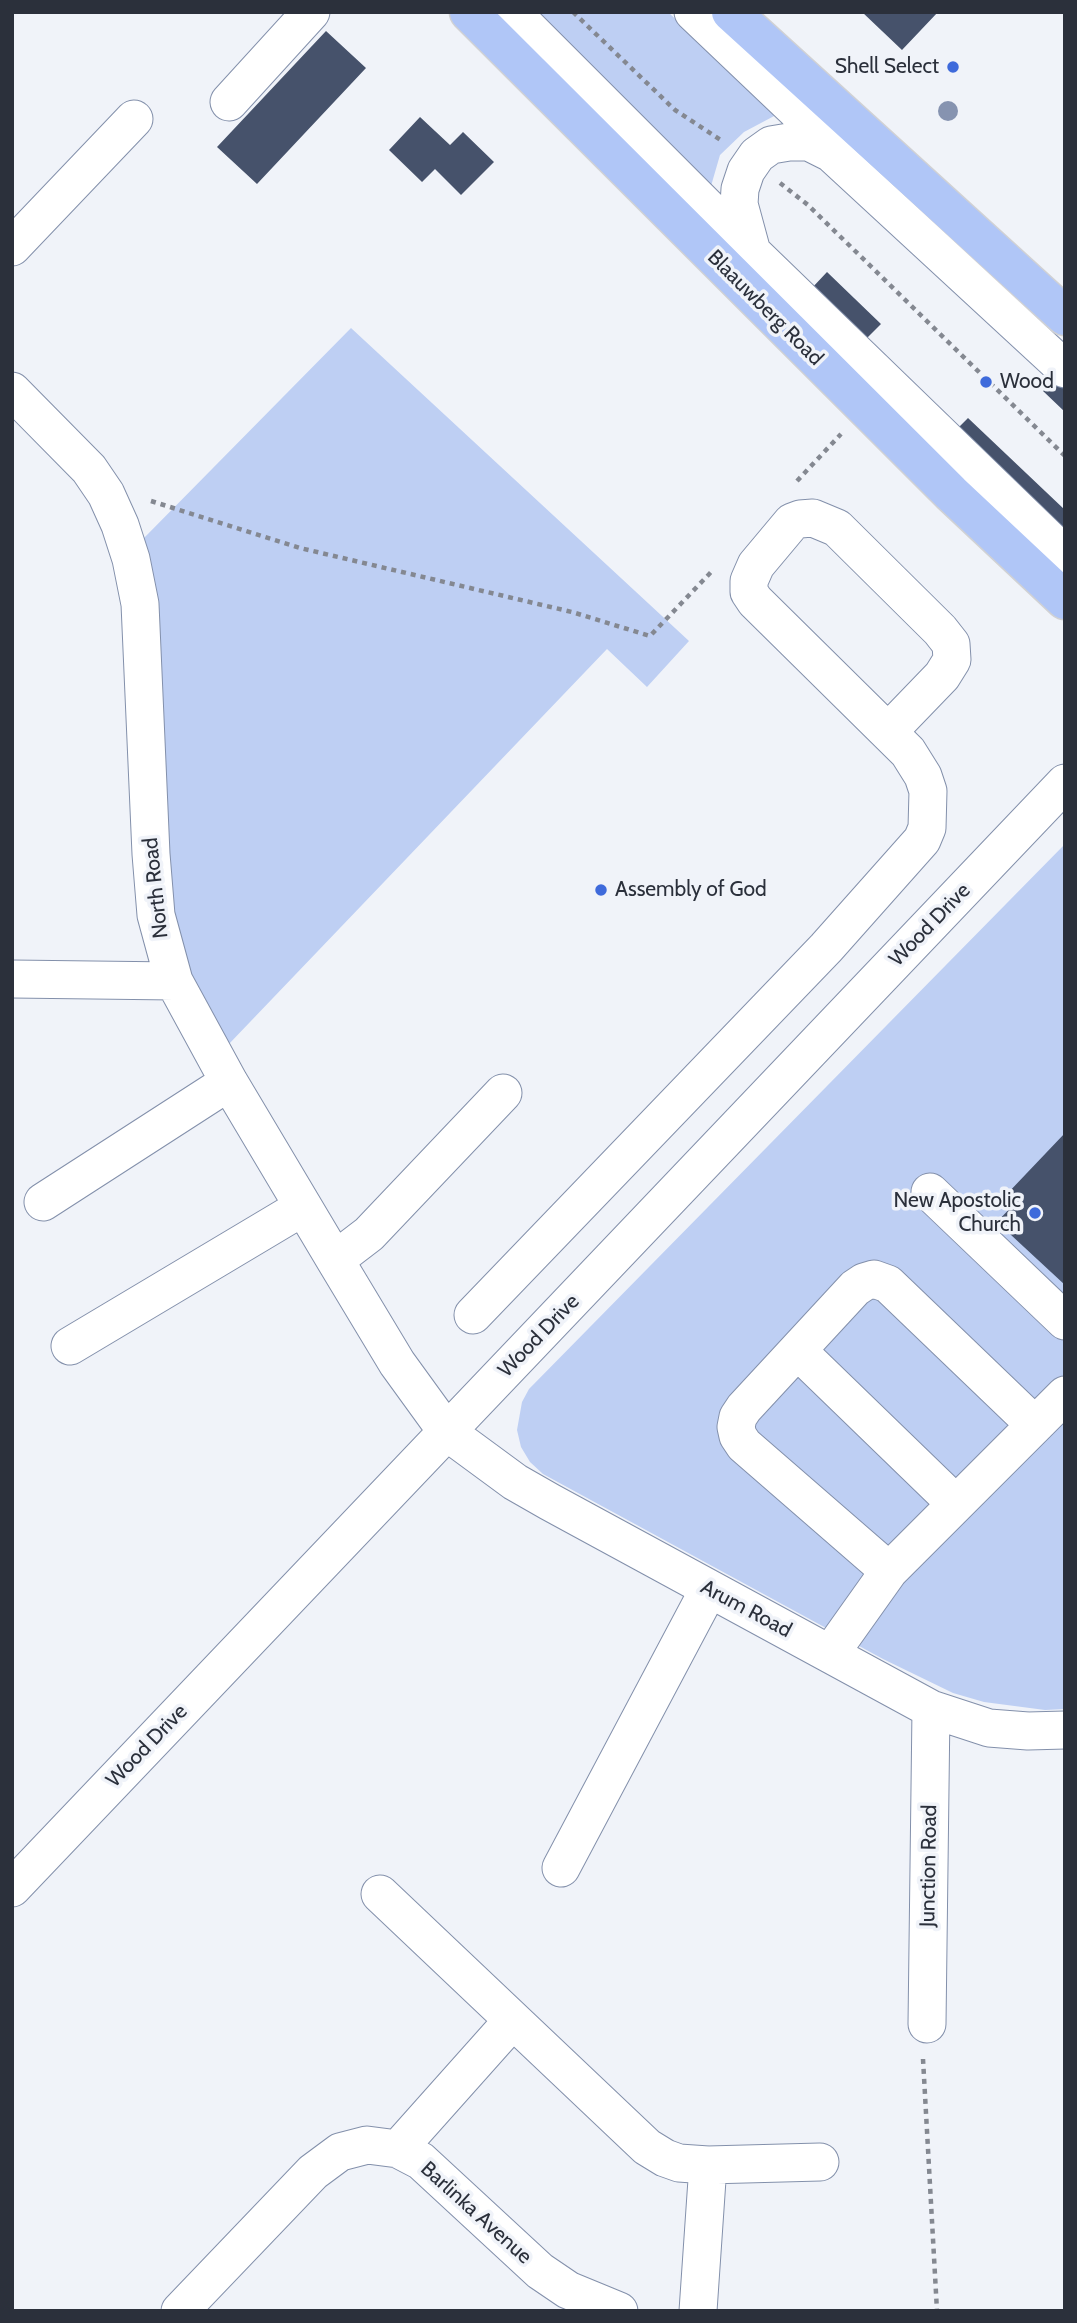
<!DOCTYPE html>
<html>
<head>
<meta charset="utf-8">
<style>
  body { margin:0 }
  #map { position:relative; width:1077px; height:2323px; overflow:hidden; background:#f0f3f9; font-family:Cabin,sans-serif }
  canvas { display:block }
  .frame { position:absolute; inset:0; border:14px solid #2b303b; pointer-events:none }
</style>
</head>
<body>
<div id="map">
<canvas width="1077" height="2323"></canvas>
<div class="frame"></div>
</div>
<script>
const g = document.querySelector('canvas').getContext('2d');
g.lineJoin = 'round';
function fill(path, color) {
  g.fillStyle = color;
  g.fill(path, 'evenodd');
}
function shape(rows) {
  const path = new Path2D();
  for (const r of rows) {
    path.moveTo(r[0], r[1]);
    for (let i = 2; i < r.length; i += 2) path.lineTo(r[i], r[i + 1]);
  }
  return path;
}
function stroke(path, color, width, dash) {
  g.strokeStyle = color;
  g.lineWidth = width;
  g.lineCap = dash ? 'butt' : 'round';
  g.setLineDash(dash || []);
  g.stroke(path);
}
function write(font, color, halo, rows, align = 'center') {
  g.font = font + ' Cabin,sans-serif';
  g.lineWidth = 7;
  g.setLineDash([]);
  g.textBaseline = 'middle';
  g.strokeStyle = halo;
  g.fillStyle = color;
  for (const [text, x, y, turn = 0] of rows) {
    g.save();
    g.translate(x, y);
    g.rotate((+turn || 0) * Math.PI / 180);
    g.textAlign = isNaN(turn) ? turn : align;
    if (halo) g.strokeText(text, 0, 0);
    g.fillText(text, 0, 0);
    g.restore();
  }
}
fill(shape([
  [529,12,668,12,776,115,744,132,720,155,711,186],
  [351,328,689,641,647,687,607,649,228,1045,196,989,175,930,143,539],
  [1065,844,1065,1709,1045,1710,984,1702,953,1693,883,1659,543,1474,530,1462,521,1447,517,1430,522,1402,529,1389]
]), '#becff3');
fill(shape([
  [862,12,938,12,902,50],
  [326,31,366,68,257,184,217,147],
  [420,117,450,145,463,132,494,162,461,195,435,169,422,182,389,150],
  [827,272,881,324,865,340,811,289],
  [1056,378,1065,387,1065,412,1043,391],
  [968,418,1065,510,1065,530,958,428],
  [1065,1133,1065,1285,997,1222,1014,1204,1006,1195]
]), '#46526b');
const minor = shape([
  [512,12,753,253,1065,555],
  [693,12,796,110,831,153,1065,369],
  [229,102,311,12],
  [12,247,134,119],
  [752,252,739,204,740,189,746,171,757,155,771,145,789,142,809,142,831,153],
  [12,391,89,469,106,494,120,525,131,559,140,604,151,854,156,915,174,981,229,1082,335,1260,397,1363,447,1432,515,1482,550,1502,931,1709,989,1728,1028,1731,1065,1730],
  [12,979,174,981],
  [930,1192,1065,1321],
  [43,1202,229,1082],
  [335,1260,369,1234,503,1093],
  [473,1315,826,948,922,840,927,828,928,791,923,776,908,752,755,601,749,592,749,581,756,565,792,522,800,519,813,518,837,528,940,630,951,644,952,660,942,676,888,732],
  [70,1346,303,1207],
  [798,1351,956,1504],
  [889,1571,744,1445,738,1436,736,1427,738,1417,744,1408,855,1288,864,1282,874,1279,888,1284,1035,1425],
  [830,1654,889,1571,1065,1395],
  [561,1868,709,1589],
  [12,1888,1065,783],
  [380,1894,647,2147,665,2158,679,2163,708,2165,820,2162],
  [927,2024,931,1709],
  [398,2149,513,2020],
  [180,2311,313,2172,340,2152,367,2145,398,2149,421,2161,540,2271,568,2290,619,2311],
  [698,2311,708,2165]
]);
const major = shape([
  [469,12,951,493,1065,600],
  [731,12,1065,316]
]);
stroke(minor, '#8390ab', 39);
stroke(major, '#d0d1d4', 41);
stroke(shape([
  [573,12,675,110,722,141],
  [780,183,808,205,1065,456],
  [797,481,841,434],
  [151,501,300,548,572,612,650,636,714,569],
  [923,2059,937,2311]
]), '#848891', 4.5, [5, 5]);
stroke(minor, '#fff', 37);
stroke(major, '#b0c6f7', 38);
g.fillStyle = '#8693b0';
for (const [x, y] of [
  [948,111]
]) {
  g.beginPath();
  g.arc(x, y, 10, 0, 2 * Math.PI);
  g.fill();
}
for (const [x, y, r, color] of [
  [953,67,7,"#3e6adb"],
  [986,382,7,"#3e6adb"],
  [601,890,7,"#3e6adb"],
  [1035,1213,7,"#3e6adb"]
]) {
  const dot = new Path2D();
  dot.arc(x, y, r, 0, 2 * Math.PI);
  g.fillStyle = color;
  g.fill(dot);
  stroke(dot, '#f0f3f9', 2.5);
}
write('21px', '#2b303b', '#f0f3f9', [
  ["Shell Select",939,67],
  ["Wood",1000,382,"left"],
  ["Assembly of God",615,890,"left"],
  ["New Apostolic",1021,1201],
  ["Church",1021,1225]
], 'right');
write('21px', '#2b303b', '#f0f3f9', [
  ["Blaauwberg Road",765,308,45],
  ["North Road",156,888,-96],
  ["Wood Drive",930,925,-46],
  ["Wood Drive",539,1336,-46],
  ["Arum Road",746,1609,28],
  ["Wood Drive",147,1746,-46],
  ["Junction Road",929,1866,-89],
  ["Barlinka Avenue",476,2213,42]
]);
</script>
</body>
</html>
